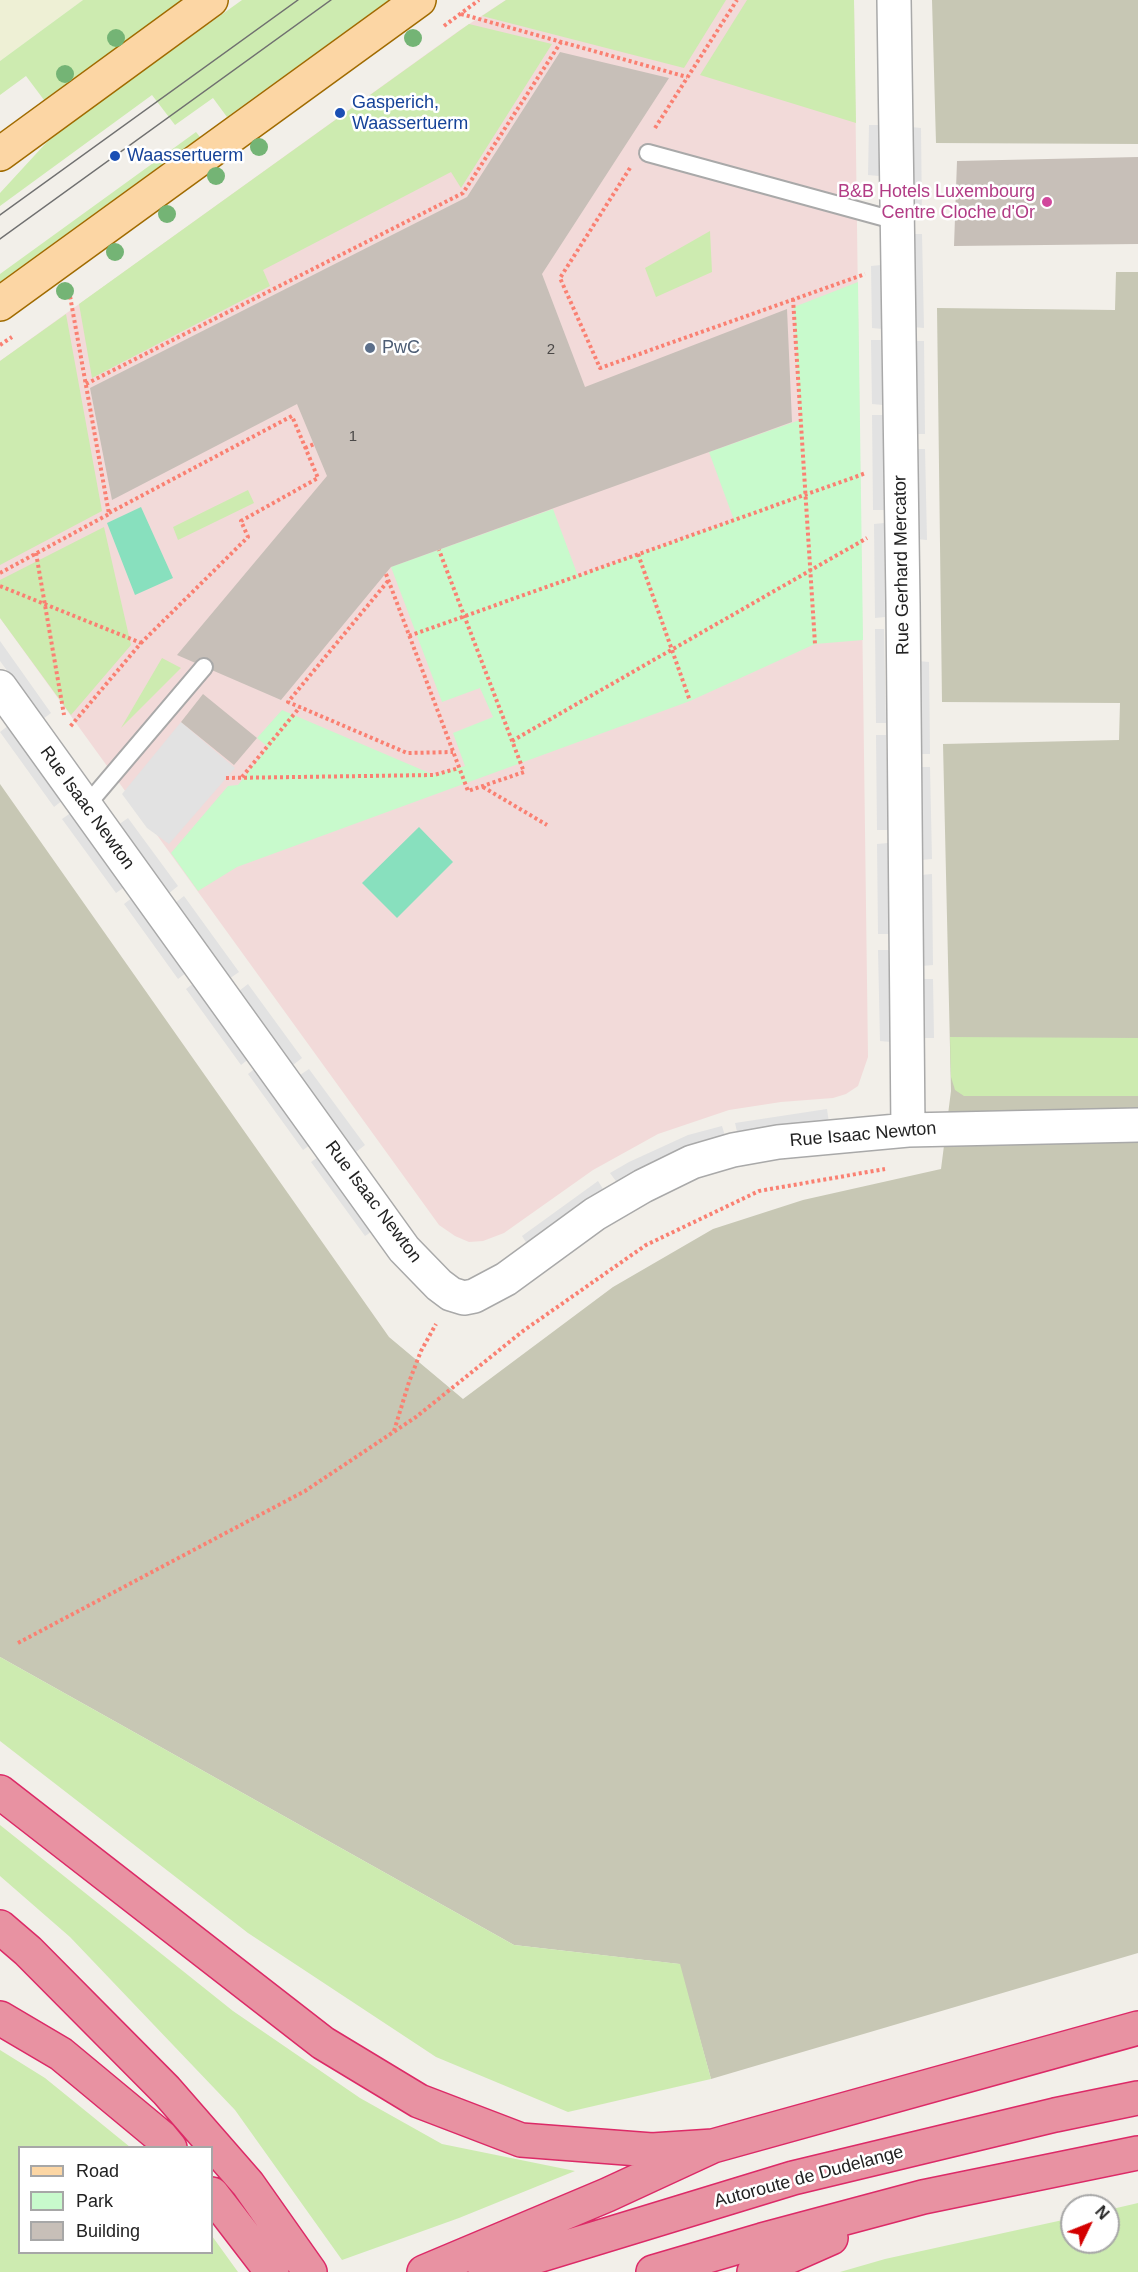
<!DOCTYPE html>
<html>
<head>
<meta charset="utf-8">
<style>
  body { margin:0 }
  #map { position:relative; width:1138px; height:2272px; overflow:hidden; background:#f2efe9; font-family:Helvetica,sans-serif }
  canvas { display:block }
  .legend { position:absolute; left:18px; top:2146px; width:195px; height:108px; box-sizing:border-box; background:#fff; border:2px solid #a7a7a7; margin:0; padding:8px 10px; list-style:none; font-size:18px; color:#222 }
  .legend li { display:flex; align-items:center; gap:12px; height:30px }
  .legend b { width:30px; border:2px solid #a7a7a7 }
  .north { position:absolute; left:1060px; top:2194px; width:60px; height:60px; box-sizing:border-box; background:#fff; border:2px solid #a7a7a7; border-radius:50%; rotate:47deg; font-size:16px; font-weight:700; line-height:24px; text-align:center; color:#222 }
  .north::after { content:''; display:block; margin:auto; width:21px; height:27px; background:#d40000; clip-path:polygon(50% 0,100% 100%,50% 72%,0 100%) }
</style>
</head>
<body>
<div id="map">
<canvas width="1138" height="2272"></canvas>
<ul class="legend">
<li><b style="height:8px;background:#fcd6a4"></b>Road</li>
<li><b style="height:16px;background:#c8facc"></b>Park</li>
<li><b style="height:16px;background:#c7bfb8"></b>Building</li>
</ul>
<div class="north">N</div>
</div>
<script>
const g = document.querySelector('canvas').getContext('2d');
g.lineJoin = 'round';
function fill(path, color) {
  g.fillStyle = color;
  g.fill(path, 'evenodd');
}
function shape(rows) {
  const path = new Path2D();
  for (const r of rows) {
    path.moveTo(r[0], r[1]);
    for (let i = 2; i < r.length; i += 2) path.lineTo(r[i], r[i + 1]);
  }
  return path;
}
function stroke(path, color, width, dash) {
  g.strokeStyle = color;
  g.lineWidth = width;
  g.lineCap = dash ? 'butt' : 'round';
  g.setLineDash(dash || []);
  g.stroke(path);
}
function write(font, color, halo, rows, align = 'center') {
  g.font = font + ' Helvetica,sans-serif';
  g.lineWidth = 5;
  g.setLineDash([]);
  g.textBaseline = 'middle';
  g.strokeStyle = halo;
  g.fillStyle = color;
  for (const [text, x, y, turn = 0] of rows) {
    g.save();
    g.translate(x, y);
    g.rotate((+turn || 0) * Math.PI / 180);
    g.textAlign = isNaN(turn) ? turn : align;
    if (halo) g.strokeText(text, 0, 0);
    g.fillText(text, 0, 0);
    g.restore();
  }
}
fill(shape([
  [506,0,854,0,868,1057,858,1086,846,1094,833,1098,781,1102,729,1110,658,1134,593,1170,504,1233,483,1241,469,1242,455,1236,439,1225,0,618,0,361,460,30]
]), '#f2dad9');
fill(shape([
  [932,0,1138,0,1138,144,936,143],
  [1116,272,1138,272,1138,1953,711,2079,679,1964,514,1945,0,1657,0,784,389,1337,463,1399,613,1287,713,1229,803,1200,941,1169,951,1091,943,744,1119,740,1120,703,942,702,937,308,1115,310]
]), '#c7c7b4');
fill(shape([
  [0,0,83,0,0,61]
]), '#eef0d5');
fill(shape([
  [83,0,182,0,44,100,26,76,0,95,0,61],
  [242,0,389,0,227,117,213,98,175,125,152,95,0,206,0,193,46,143,76,119],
  [506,0,726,0,684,68,482,16],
  [747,0,854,0,856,123,700,75],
  [469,24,552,44,461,188,451,172,263,270,270,286,92,378,79,304],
  [196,132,200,137,0,282,0,274],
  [710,231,712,272,656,297,645,268],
  [66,314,102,511,0,565,0,361],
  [248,490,254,503,178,540,173,527],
  [104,527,131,645,71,715,0,618,0,580],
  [162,658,181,668,121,728],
  [950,1037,1138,1038,1138,1096,964,1096,955,1090,951,1077],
  [0,1657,514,1945,680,1964,711,2079,568,2112,436,2057,248,1933,0,1741],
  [0,1825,233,2011,360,2098,442,2144,575,2171,459,2218,342,2260,235,2110,70,1937,0,1876],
  [0,2050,45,2078,130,2147,20,2148,20,2252,212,2252,212,2236,238,2272,0,2272],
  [1138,2203,1138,2272,840,2272,885,2259,1072,2218,1072,2242,1108,2242,1108,2210]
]), '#cdebb0');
fill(shape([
  [858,282,863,640,815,644,690,701,237,867,198,891,171,853,228,786,238,785,268,747,257,738,282,710,434,775,465,766,453,733,493,717,480,688,442,702,391,567,553,509,578,576,734,520,709,452,800,420,794,307]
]), '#c8facc');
fill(shape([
  [141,507,173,578,135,595,107,523],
  [419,827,453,862,397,918,362,883]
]), '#88e0be');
fill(shape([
  [869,125,879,125,879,176,868,175],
  [911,127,921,128,922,220,912,220],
  [912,234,922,234,924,328,913,327],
  [881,265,882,329,872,328,871,266],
  [871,340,882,340,883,405,872,404],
  [913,341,924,341,925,434,914,434],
  [872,415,883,415,884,510,873,510],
  [914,449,925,449,927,540,916,539],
  [884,523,885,617,875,618,874,524],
  [875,629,884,629,886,723,876,723],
  [0,641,51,713,43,719,0,661],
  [918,661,929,662,930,754,919,754],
  [181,722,235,768,169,844,147,828,122,794],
  [9,725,63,800,54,807,0,732],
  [876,735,886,735,888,830,877,830],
  [919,767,930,767,932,859,921,860],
  [72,812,126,886,116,893,62,819],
  [128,818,178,886,168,894,118,825],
  [888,843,889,934,878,934,877,844],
  [932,874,933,965,922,966,921,875],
  [184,896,239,972,229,979,175,903],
  [133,897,187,972,178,979,124,904],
  [878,950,889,950,891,1042,880,1041],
  [922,979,933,979,934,1038,924,1038],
  [195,982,250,1058,241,1065,186,989],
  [248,984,302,1058,293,1065,239,991],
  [257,1067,313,1143,303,1150,248,1074],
  [309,1069,365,1145,356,1152,300,1075],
  [827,1109,829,1123,738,1136,735,1123],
  [722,1126,726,1139,618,1184,610,1173,629,1162,688,1135],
  [321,1155,374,1230,365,1236,311,1162],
  [598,1181,605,1192,529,1247,522,1236]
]), '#e2e2e2');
fill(shape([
  [560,52,669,78,542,274,585,387,787,309,792,422,391,567,281,700,177,655,327,476,297,404,112,500,90,388,467,197],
  [1138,157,1138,244,954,246,957,161],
  [203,694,257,738,234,765,181,722]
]), '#c7bfb8');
const lane = shape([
  [648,153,897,221],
  [86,806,204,667]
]);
const street = shape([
  [894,0,903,603,908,1130],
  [0,687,404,1249,439,1285,451,1294,464,1298,474,1296,506,1279,595,1214,643,1186,692,1162,733,1150,778,1142,908,1130,1138,1125]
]);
const primary = shape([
  [0,154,211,0],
  [0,304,419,0]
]);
const highway = shape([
  [0,1792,323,2043,419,2101,521,2140,652,2150,713,2146],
  [0,1927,28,1951,166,2090,248,2184,310,2272],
  [0,2018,61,2054,161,2137,170,2148],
  [212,2194,272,2272],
  [424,2272,607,2195,713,2146,1138,2028],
  [485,2272,793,2178,1055,2115,1138,2098],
  [653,2272,762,2240,923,2197,1138,2153],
  [754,2272,831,2238]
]);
stroke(lane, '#a9a9a9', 20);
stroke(street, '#a9a9a9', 36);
stroke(primary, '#a06b00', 36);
stroke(highway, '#dc2a67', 36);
stroke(shape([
  [461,14,687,77],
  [444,26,479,0],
  [655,128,737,0],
  [630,168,560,278,600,368,865,274],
  [793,299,815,644],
  [0,345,12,337],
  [86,384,463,193,561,42],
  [305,448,314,444],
  [109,513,292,416,318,478,241,521,248,537,141,643],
  [36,553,64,715],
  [638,554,690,701],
  [0,573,109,514,70,296],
  [386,574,468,791,524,772,439,550],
  [388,581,288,702,407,753,453,752],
  [0,586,141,643,69,728],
  [409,636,866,473],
  [512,741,867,538],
  [242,777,300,707],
  [226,778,434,775,459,768],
  [483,787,547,825],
  [394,1431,409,1382,421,1351,436,1324],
  [18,1643,305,1491,416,1417,523,1331,646,1245,759,1191,885,1169]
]), '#fa8072', 4, [3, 3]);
stroke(lane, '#fff', 16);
stroke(street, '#fff', 33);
stroke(primary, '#fcd6a4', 33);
stroke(highway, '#e892a2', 33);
stroke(shape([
  [0,215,298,0],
  [0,239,331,0]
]), '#707070', 1.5);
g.fillStyle = '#74b475';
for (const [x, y] of [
  [116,38],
  [413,38],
  [65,74],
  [259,147],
  [216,176],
  [167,214],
  [115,252],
  [65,291]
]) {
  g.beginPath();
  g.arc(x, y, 9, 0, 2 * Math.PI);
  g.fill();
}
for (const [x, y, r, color] of [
  [340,113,6,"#1a4fb4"],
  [115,156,6,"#1a4fb4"],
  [1047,202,6,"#d1479c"],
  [370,348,6,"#5c6f8a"]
]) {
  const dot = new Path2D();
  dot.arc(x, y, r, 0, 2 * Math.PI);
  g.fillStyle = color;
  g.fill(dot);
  stroke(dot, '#fff', 2);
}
write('15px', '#4b4948', null, [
  ["2",551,350],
  ["1",353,437]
]);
write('18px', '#164399', '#fff', [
  ["Gasperich,",352,103],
  ["Waassertuerm",352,124],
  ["Waassertuerm",127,156]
], 'left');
write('18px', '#b23c85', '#fff', [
  ["B&B Hotels Luxembourg",1035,192],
  ["Centre Cloche d'Or",1035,213]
], 'right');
write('18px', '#4e5e75', '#fff', [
  ["PwC",382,348]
], 'left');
write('18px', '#222', '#fff', [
  ["Rue Gerhard Mercator",902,565,-91],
  ["Rue Isaac Newton",87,808,54],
  ["Rue Isaac Newton",863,1135,-5],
  ["Rue Isaac Newton",373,1202,53],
  ["Autoroute de Dudelange",809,2177,-15]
]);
</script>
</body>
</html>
